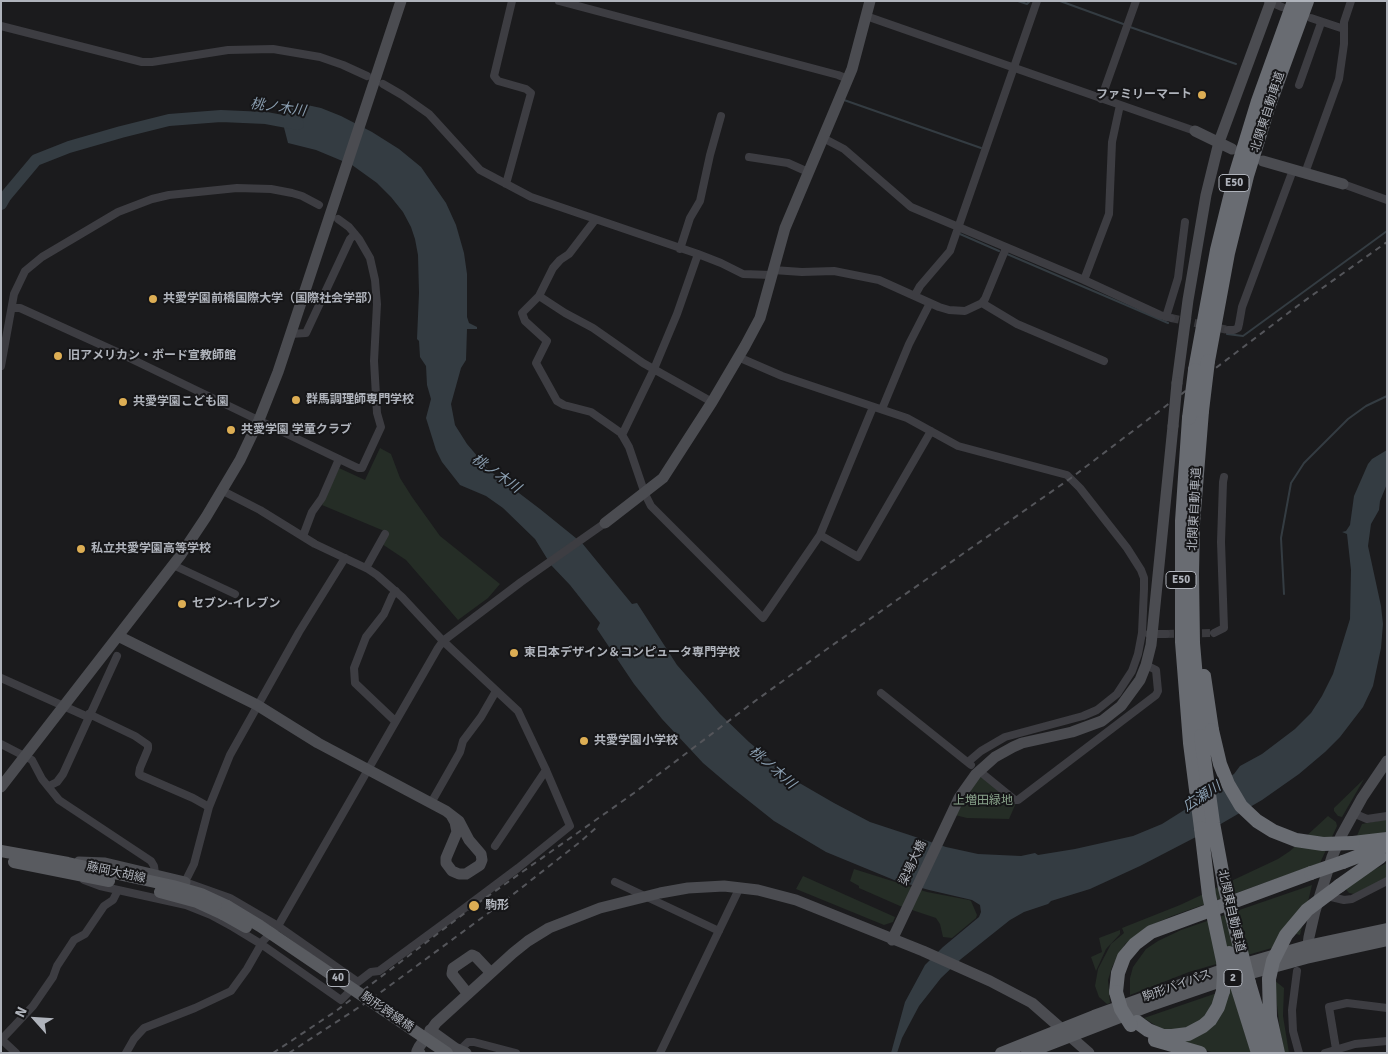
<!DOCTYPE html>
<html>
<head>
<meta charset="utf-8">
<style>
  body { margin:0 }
  #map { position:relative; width:1388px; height:1054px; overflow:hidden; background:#1b1b1d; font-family:Signika,sans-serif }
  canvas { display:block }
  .frame { position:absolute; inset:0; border:2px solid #afb3bb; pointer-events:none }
  .north { position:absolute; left:10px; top:994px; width:50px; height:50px; -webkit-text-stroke:4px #161618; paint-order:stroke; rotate:296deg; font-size:14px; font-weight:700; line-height:20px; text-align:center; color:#afb3bb }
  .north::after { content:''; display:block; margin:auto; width:18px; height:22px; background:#afb3bb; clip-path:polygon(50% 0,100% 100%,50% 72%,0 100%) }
</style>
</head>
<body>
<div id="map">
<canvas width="1388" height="1054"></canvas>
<div class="frame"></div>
<div class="north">N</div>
</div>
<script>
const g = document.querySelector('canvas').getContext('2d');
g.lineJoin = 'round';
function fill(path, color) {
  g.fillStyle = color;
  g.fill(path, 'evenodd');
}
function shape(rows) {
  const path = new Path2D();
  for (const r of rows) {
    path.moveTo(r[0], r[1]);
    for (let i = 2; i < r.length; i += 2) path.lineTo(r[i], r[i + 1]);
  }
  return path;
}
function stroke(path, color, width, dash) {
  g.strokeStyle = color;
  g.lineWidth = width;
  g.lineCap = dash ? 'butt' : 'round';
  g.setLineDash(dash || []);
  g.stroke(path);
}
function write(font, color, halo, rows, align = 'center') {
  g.font = font + ' Signika,"Noto Sans JP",sans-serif';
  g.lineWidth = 4;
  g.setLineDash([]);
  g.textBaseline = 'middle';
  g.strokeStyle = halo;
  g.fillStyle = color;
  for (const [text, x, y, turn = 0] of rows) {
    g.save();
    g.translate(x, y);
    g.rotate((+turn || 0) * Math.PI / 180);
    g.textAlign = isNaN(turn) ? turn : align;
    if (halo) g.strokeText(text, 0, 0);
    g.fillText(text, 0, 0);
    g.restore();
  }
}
fill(shape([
  [380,448,391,454,400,478,412,497,440,536,500,584,488,598,458,620,406,560,382,544,389,533,322,505,339,468,365,480],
  [980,776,1016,803,1009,819,967,818,955,815,966,795],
  [1364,779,1342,817,1338,816,1334,811,1334,808],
  [1328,816,1336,822,1337,826,1320,863,1172,916,1147,927,1125,944,1112,967,1108,980,1110,1003,1107,1004,1099,997,1095,986,1098,969,1111,944,1124,933,1122,928,1180,905,1278,859,1290,851],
  [1387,819,1387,832,1356,838,1362,824],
  [1387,863,1387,878,1354,894,1349,893,1344,887,1357,878],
  [854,869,927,892,969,900,971,901,977,915,976,918,952,938,943,937,940,924,936,918,900,906,859,888,859,886,850,881],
  [803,876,895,917,893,922,884,925,796,889],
  [1312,885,1300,935,1292,933,1289,943,1189,972,1130,995,1130,978,1133,967,1146,949,1158,941,1181,930],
  [1120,930,1120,934,1106,949,1096,971,1091,957,1102,952,1099,938],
  [1274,980,1284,988,1283,1016,1289,1053,1285,1053,1280,1030],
  [1231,988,1251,1053,1214,1053,1172,1039,1193,1036,1227,989],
  [1217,993,1205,1018,1185,1030,1161,1029,1144,1018]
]), '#252d26');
fill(shape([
  [298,103,321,108,341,116,372,132,399,149,421,167,446,203,456,225,464,253,467,274,467,317,469,323,477,327,477,329,467,329,466,360,461,368,451,404,455,425,467,444,490,471,540,509,582,543,632,604,637,603,677,665,720,714,749,742,796,781,834,803,870,822,946,847,978,854,1021,856,1035,853,1038,855,1075,849,1133,836,1162,824,1213,792,1227,778,1234,774,1240,766,1262,754,1295,729,1311,713,1322,696,1333,674,1350,619,1351,570,1347,534,1342,532,1346,531,1350,525,1354,496,1368,464,1372,459,1387,450,1387,484,1380,501,1379,510,1371,524,1368,546,1381,606,1383,624,1381,648,1373,686,1363,707,1340,737,1325,752,1299,774,1262,800,1219,825,1140,866,1090,889,1051,901,1048,904,1024,912,1010,920,961,959,941,978,919,1006,902,1038,897,1053,891,1053,905,1002,925,965,943,947,979,917,981,912,980,905,972,900,929,890,894,880,826,852,774,821,730,786,703,763,662,719,634,684,597,629,600,623,570,585,551,565,535,539,503,508,486,496,460,485,442,462,436,450,426,418,431,399,427,385,426,366,420,357,419,341,417,339,419,293,418,255,415,239,411,227,403,212,391,197,377,183,352,165,316,150,288,143,281,116]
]), '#343c42');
stroke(shape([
  [1018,1,1027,4,1030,1],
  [1060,1,1126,25],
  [1130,27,1236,64],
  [844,100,981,148],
  [1,196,5,197],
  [960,234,999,251],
  [1007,254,1168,323],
  [1227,334,1243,336,1387,231],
  [1284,594,1281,538,1291,483,1304,463,1348,419,1366,406,1387,396]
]), '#343c42', 2);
stroke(shape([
  [1,204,5,197,36,160,69,147,121,132,169,120,221,116,266,118,298,124]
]), '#343c42', 12);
stroke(shape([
  [1171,318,1228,330],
  [1166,634,1214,633]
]), '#39393d', 8, [8, 4]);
stroke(shape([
  [559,1,838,75,848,79],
  [1268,1,1282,7],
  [866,16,1195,131],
  [1311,18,1344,29],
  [1,26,142,62,152,62,228,50,273,49,320,57,343,65,367,76],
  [383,84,402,95,429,114,480,170,531,197,698,254,721,263,743,274,771,275],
  [1299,85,1321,23],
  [1101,99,1136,1],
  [823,138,844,149,911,207,1084,280,1160,315,1171,318],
  [749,157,788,163,808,172],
  [1305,173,1339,79,1344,44,1344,22,1351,1],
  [506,184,531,93,526,89,498,81,494,76,512,1],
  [1343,184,1387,200],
  [595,220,569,254,560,260,553,268,539,296,522,313,525,321,547,341,536,363,557,401,564,405,591,412,621,433,629,447,645,494,651,506,763,618,820,535,873,407],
  [680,249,690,218,700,201,710,155,721,116],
  [773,270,802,272,834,271,879,280,939,307,949,310,965,311,982,303,985,299,1006,248],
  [1084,280,1109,214,1112,142,1120,105],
  [915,295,920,286,950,251,1037,1],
  [539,296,565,313,593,328,643,363,712,402],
  [982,303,1017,324,1104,361],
  [12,308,20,308,117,352,339,459,358,468,362,468,381,427,377,413,374,361,377,304,375,280,370,258,359,239,349,227,338,219],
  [1166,317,1178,278,1185,222],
  [1228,330,1234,330,1238,328,1239,324,1242,307,1293,170],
  [290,334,306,333,350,239,355,234],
  [738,357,782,376,907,418,958,446,1067,475,1080,488,1127,548,1141,570,1144,578,1144,589,1142,633,1138,654,1132,671,1117,694,1097,710,1083,716,1005,737,981,751,968,762],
  [1,366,14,294,25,271,42,257,118,212,152,199,169,195,237,188,271,189,292,193,302,196,319,205],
  [882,409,909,344,930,303],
  [622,435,654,369,677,314,698,254],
  [223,491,260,510,315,544,368,569,377,575,402,597,443,641,518,711,546,770,570,826,518,868,458,913,379,971,371,972,358,982,278,926,438,648,443,641,521,582,605,523],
  [820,535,858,557,931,431],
  [303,536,312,512,322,498,339,459],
  [173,565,235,594],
  [366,568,385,534],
  [1214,633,1224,628,1221,542,1223,482,1224,477],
  [1149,634,1166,634],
  [1,678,88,717],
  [881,693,971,765],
  [89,714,135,736,148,745,148,749,140,768,139,774,140,775,193,798,209,807],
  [395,721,355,683,354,668,366,637,384,614,392,596,396,591],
  [1,744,32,760,42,779,59,800,151,861,154,866,155,873],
  [983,774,1015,800,1018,800,1156,695,1158,691,1156,670,1146,665],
  [49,786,57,782,63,774,117,656],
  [431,803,460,752,463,741,481,717,496,691],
  [1353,813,1367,819,1387,816],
  [495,846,546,770],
  [84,880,100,886,186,905,211,915,233,927,261,944,341,1000,354,987],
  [615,882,719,931],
  [1327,896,1344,900,1352,899,1387,881],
  [1297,971,1292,1010,1293,1031,1299,1053],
  [1,1039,16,1053],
  [2,1039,33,1006,53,977,57,966,74,940,85,934,104,906,113,900,118,890],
  [461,1049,468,1042,474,1042,516,1053],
  [1336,1049,1329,1007,1347,1003,1387,1008],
  [126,1053,134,1039,144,1028,195,1008,231,991,247,969,263,941,278,926,230,898,185,882,194,864,209,807,230,755,299,632,345,558],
  [660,1053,740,887],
  [1325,1053,1355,1044,1387,1041]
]), '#3d3d42', 8);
stroke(shape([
  [1195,131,1232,149],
  [1263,161,1343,184],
  [1177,383,1188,300,1206,195,1219,142,1271,1],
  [605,523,663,478,712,402,745,346,760,318,785,228,852,69,870,1],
  [118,636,257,705,318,743,446,811,459,821,469,840,481,854,482,860,480,865,466,874,459,874,452,871,446,863,446,858,457,832,455,822,451,815],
  [1,787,180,556,206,517,240,460,259,420,278,372,401,1],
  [79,862,105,863,185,882],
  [892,940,959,798,976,774,995,757,1013,747,1022,743,1072,732,1102,721,1121,706,1140,680,1146,665,1151,645,1173,426],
  [1307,953,1309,937,1315,911,1332,857,1341,836,1362,798,1387,761],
  [468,994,452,974,453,968,472,955,476,957,491,973],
  [430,1030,455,1048,466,1053],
  [420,1053,417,1051,419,1047,436,1023,513,953,528,941,549,928,600,908,660,893,688,888,724,886,758,890,796,900,923,951,990,981,1032,1003,1089,1053]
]), '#4b4c51', 11);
stroke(shape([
  [1,851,68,863,173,886,201,894,227,906],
  [14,862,109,881],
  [160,892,197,902,223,914],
  [1001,1053,1094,1016,1217,972,1307,946,1387,929],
  [1027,1053,1154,1004,1218,982,1306,958,1387,940]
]), '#595b60', 12);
stroke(shape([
  [1208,361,1228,253,1247,176,1269,105,1307,1],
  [1195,370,1217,250,1236,173,1258,101,1294,1],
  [1189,418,1182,521,1182,642,1190,743,1201,828],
  [1204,676,1212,730],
  [1201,736,1193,643,1192,574,1193,524,1202,411],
  [1353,843,1387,839],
  [1343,862,1387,845],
  [1339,886,1380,857],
  [1269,979,1270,1017,1278,1053],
  [1249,983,1268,1047],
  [1237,986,1258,1053],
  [1116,992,1118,973,1124,957,1135,944,1151,932,1311,873],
  [1137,1022,1148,1030,1163,1036,1172,1036,1188,1034,1203,1026,1210,1020,1218,1007,1223,991],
  [1155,1040,1200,1053]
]), '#696c72', 14);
stroke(shape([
  [273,1053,336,1011,474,906,634,793,751,704,827,649,1071,478,1300,304,1387,242],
  [289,1053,373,998,502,903,580,842,597,827]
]), '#54555a', 2, [6, 5]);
stroke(shape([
  [1173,426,1177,383]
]), '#4b4c51', 11);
stroke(shape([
  [227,906,260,926,447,1053],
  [223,914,246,927]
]), '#595b60', 12);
stroke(shape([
  [1202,411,1208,361],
  [1189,418,1195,370],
  [1212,730,1220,764,1228,784,1241,806,1257,821,1273,831,1296,840,1323,844,1353,843],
  [1201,736,1213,823,1225,888,1249,983],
  [1201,828,1209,895,1223,961,1224,974,1223,991],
  [1311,873,1343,862],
  [1229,953,1237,986],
  [1269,979,1273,961,1286,935,1307,910,1339,886],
  [1116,992,1121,1009,1131,1025]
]), '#696c72', 14);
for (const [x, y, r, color] of [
  [1202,95,5,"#ddae54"],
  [153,299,5,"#ddae54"],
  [58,356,5,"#ddae54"],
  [296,400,5,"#ddae54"],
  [123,402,5,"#ddae54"],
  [231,430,5,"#ddae54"],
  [81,549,5,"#ddae54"],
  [182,604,5,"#ddae54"],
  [514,653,5,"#ddae54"],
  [584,741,5,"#ddae54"],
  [474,906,6,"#ddae54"]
]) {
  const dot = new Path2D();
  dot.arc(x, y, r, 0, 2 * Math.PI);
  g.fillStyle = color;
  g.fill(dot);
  stroke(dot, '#161618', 2);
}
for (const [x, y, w] of [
  [1234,183,30],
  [1181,580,30],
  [338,978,22],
  [1233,978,18]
]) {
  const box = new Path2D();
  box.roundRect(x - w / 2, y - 8.5, w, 17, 4);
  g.fillStyle = '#161618';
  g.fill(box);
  stroke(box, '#afb3bb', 1);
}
write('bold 11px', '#afb3bb', null, [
  ["E50",1234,183],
  ["E50",1181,580],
  ["40",338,978],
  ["2",1233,978]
]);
write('bold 12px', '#afb3bb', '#161618', [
  ["ファミリーマート",1192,95,"right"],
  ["共愛学園前橋国際大学（国際社会学部）",163,299],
  ["旧アメリカン・ボード宣教師館",68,356],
  ["群馬調理師専門学校",306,400],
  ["共愛学園こども園",133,402],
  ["共愛学園 学童クラブ",241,430],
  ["私立共愛学園高等学校",91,549],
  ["セブン-イレブン",192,604],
  ["東日本デザイン＆コンピュータ専門学校",524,653],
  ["共愛学園小学校",594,741],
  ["駒形",485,906]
], 'left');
write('12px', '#afb3bb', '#161618', [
  ["北関東自動車道",1268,112,-72],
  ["北関東自動車道",1195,509,-87],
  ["梁場大橋",913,863,-65],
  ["藤岡大胡線",116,873,12],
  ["北関東自動車道",1231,911,77],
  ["駒形バイパス",1177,986,-20],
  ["駒形跨線橋",387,1012,34]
]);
write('12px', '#89a38b', '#161618', [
  ["上増田緑地",983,801]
]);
write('italic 14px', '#8b9fb1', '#161618', [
  ["桃ノ木川",278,108,8],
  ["桃ノ木川",496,474,35],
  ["桃ノ木川",772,768,41],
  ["広瀬川",1202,797,-33]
]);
</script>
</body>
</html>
